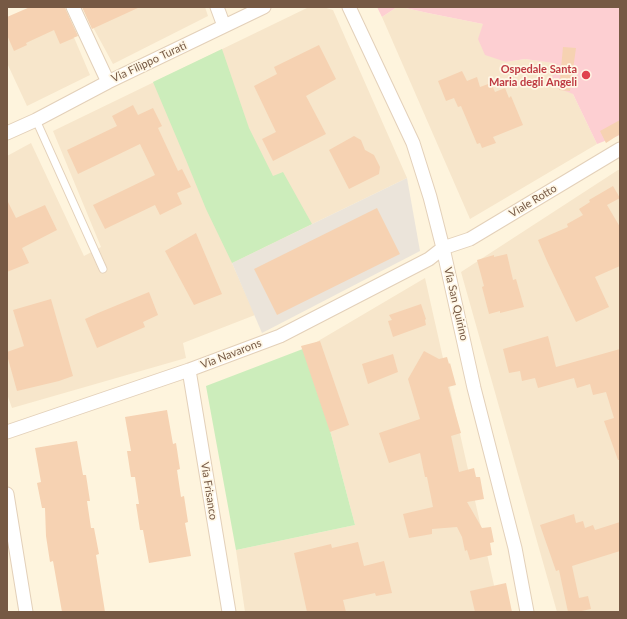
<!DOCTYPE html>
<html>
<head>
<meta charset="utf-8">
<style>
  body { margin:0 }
  #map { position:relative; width:627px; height:619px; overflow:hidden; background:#fef4dd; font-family:Lato,sans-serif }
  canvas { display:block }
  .frame { position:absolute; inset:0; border:8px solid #765944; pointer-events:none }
</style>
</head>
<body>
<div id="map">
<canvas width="627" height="619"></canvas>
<div class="frame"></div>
</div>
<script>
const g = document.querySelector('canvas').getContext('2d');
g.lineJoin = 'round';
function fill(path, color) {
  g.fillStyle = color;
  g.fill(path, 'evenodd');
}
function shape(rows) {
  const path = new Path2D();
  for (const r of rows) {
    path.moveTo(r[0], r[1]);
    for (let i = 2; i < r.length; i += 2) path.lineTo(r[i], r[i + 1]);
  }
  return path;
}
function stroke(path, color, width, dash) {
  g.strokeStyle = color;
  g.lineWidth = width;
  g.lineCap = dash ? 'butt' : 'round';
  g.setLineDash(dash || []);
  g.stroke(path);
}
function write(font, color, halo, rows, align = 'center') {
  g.font = font + ' Lato,sans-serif';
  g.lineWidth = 3.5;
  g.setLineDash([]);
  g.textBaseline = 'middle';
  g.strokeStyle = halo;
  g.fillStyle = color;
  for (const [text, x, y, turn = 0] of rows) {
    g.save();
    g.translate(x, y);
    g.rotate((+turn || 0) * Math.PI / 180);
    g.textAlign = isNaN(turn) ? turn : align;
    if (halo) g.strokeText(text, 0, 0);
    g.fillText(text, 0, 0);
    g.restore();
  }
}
fill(shape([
  [61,7,90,75,27,106,7,63,7,19],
  [82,7,205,7,208,16,113,64],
  [309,7,323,7,333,10,407,178,232,263,255,315,183,343,186,358,12,408,7,394,7,156,31,143,84,256,101,247,53,131],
  [397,7,401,7,428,13,483,24,506,62,525,59,554,63,573,94,597,144,470,219,382,17],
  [618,170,620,170,620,612,557,612,461,272],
  [425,278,500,612,245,612,236,550,355,525,308,347]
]), '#f7e6cb');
fill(shape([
  [407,178,420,251,262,333,232,263]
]), '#ebe4da');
fill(shape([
  [377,7,397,7,382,17],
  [401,7,620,7,620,135,597,144,573,94,552,86,553,63,525,59,506,62,485,55,478,39,483,24,428,13]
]), '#fdcfd2');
fill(shape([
  [222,49,249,128,273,176,283,172,312,224,232,263,206,209,186,160,153,82],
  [308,347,355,525,236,550,206,386]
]), '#ccedbb');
fill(shape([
  [30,7,65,7,66,10,78,36,73,38,74,38,60,44,54,30,26,43,27,45,14,51,7,35,7,17],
  [82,7,140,7,92,29],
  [319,45,336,79,306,96,326,134,273,161,262,139,276,132,254,86,277,74,274,67],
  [563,47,576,48,570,91,559,90],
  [462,71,467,81,477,77,480,87,491,83,495,92,505,88,509,98,511,96,523,125,493,137,496,143,482,148,480,143,477,144,461,106,458,107,454,98,446,101,438,81],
  [133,105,138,115,153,108,162,126,158,128,178,171,182,169,191,187,177,193,182,204,160,215,155,205,105,229,93,205,155,175,140,144,78,174,67,150,117,126,112,116],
  [620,120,620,134,606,143,600,131],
  [354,136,361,140,365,150,374,155,380,167,379,174,349,189,329,150],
  [613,186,620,198,607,205,620,227,620,266,595,277,609,307,576,322,547,261,538,240,568,227,567,224,583,215,579,209,590,202,589,200],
  [7,200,16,218,45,205,57,230,22,248,29,263,7,272],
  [377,208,400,254,277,315,254,269],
  [196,233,222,294,194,305,165,251],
  [507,254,513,280,516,279,524,307,500,313,500,311,489,314,482,287,484,286,477,260,494,255,494,257],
  [149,292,158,315,143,322,145,327,97,348,85,319,98,313],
  [51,299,73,376,59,381,17,391,7,355,7,352,24,346,13,310],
  [421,304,426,319,425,320,426,325,393,337,388,321,392,320,389,315],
  [548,336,556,367,620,349,620,460,618,460,604,421,614,418,606,392,593,395,590,384,577,388,574,378,538,388,535,378,522,381,520,371,509,373,503,349],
  [320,341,349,425,330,432,301,346],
  [424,351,439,359,447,357,449,364,450,363,456,385,448,387,461,433,451,436,459,472,474,468,476,477,480,477,484,499,467,502,482,528,491,527,494,542,490,543,492,555,470,560,467,550,465,551,462,537,457,527,432,529,432,534,409,538,403,514,433,507,427,477,425,477,420,453,389,463,379,433,420,419,408,379],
  [393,354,398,372,368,384,362,364],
  [167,410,173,444,176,443,180,469,177,470,181,497,184,496,188,522,185,523,191,556,149,563,143,530,140,530,136,504,139,504,135,477,131,477,127,451,131,451,125,417],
  [77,441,83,475,86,475,90,501,87,501,91,528,94,528,99,554,96,555,105,612,62,612,53,561,50,562,46,536,45,508,42,508,37,483,41,482,35,448],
  [574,514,576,523,583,521,585,528,593,525,595,530,620,522,620,551,572,566,579,598,588,596,591,609,577,612,568,612,559,570,556,571,540,525],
  [358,542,364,566,384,561,392,593,376,596,375,593,343,600,346,612,307,612,294,553,331,544,332,548],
  [506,583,512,612,475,612,470,591]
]), '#f6d2b2');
const lane = shape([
  [36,120,103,269]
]);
const street = shape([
  [73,7,108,82],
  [217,7,224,26],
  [349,7,413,143,430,197,443,248,474,388,515,548,527,612],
  [7,133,36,120,108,82,264,7],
  [189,370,229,612],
  [7,432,189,370,280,336,429,259,443,248,470,239,620,149],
  [7,494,26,612]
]);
stroke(lane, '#e3d0b9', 9);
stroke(street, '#e3d0b9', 15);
stroke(lane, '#fff', 7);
stroke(street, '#fff', 13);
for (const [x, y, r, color] of [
  [586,75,5,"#e0444e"]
]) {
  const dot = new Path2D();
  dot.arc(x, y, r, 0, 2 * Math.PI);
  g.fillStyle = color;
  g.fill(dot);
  stroke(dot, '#fff7e6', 1.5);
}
write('11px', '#765944', '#fff7e6', [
  ["Via Filippo Turati",149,62,-25],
  ["Viale Rotto",533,201,-31],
  ["Via San Quirino",456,304,77],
  ["Via Navarons",231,354,-21],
  ["Via Frisanco",209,491,81]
]);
write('bold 11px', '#be3a42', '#fff7e6', [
  ["Ospedale Santa",577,69],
  ["Maria degli Angeli",577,82]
], 'right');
</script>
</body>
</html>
